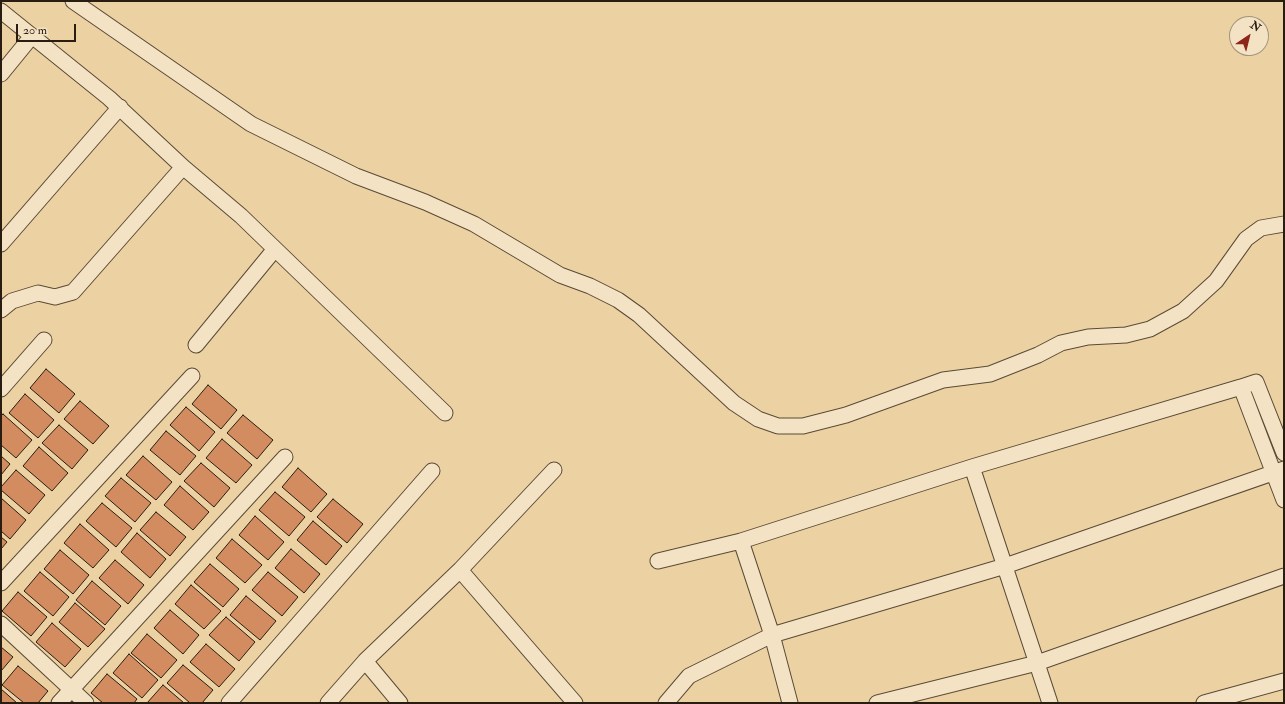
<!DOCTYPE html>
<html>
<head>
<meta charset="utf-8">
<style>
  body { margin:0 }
  #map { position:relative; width:1285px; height:704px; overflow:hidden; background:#ecd2a3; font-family:"IM FELL Double Pica",serif }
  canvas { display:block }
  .frame { position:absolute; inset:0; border:2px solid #291c11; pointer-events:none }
  .north { position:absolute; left:1229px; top:16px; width:40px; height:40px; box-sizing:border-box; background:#f3e2c3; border:1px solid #a2937c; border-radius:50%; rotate:35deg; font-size:11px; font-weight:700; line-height:16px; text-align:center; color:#291c11 }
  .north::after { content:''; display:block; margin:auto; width:14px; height:18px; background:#8f2418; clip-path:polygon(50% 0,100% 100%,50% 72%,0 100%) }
  .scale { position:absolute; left:16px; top:24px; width:60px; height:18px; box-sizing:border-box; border:2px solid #291c11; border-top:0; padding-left:5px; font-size:12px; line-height:14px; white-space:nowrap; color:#291c11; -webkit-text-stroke:3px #f3e2c3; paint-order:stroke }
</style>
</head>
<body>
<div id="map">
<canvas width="1285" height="704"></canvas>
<div class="frame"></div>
<div class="north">N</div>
<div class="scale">20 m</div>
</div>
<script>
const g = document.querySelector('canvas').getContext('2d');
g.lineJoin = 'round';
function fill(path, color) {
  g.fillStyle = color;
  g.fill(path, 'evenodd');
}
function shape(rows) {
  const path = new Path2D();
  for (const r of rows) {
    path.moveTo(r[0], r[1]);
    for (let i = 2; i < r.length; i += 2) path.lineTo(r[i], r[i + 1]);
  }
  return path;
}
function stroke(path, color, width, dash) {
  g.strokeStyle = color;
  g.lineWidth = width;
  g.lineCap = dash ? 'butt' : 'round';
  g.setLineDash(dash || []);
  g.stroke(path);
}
const building = shape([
  [46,369,75,394,59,413,30,388,46,369],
  [208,385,237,410,221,429,192,404,208,385],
  [25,394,54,420,38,438,9,413,25,394],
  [80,401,109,426,93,444,64,419,80,401],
  [186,407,215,432,199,451,170,425,186,407],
  [3,414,32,440,16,458,1,445,1,416,3,414],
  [243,415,273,440,257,459,227,433,243,415],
  [59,425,88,450,72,469,42,443,59,425],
  [166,431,196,456,180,475,150,450,166,431],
  [222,439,252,465,236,483,206,458,222,439],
  [39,447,68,473,52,491,23,466,39,447],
  [1,456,10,464,1,475,1,456],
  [143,456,172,482,156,500,126,475,143,456],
  [201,463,230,488,214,507,184,481,201,463],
  [298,468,327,494,311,512,282,487,298,468],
  [16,470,45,495,29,514,1,490,1,487,16,470],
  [121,478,151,503,135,522,105,496,121,478],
  [180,486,209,512,193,530,164,505,180,486],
  [275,492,305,517,289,536,259,510,275,492],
  [1,498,26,520,10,539,1,531,1,498],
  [333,499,363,524,347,543,317,517,333,499],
  [102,503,132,528,116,547,86,521,102,503],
  [156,512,186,537,170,556,140,530,156,512],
  [255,516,284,542,268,560,239,535,255,516],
  [313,521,342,546,326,565,297,540,313,521],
  [80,524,109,550,93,568,64,543,80,524],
  [137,533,166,559,150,578,121,552,137,533],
  [1,537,7,542,1,549,1,537],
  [232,539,262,565,245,583,216,558,232,539],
  [291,549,320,574,304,593,275,568,291,549],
  [60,550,89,575,73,594,44,569,60,550],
  [115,560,144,585,128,604,99,578,115,560],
  [210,564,239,589,223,607,194,582,210,564],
  [40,572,69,597,53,616,24,591,40,572],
  [268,572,298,597,282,616,252,590,268,572],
  [92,581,121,606,105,625,76,600,92,581],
  [191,585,221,611,204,629,175,604,191,585],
  [18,592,47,617,31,636,2,611,18,592],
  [246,596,276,621,260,640,230,615,246,596],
  [75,603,105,629,88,647,59,622,75,603],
  [170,610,199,635,183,654,154,628,170,610],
  [226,617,255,642,239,661,209,635,226,617],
  [52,623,81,649,65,667,36,642,52,623],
  [147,634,177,660,161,678,131,653,147,634],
  [206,644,235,669,219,687,190,662,206,644],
  [1,647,13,657,1,671,1,647],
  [129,654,158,680,142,698,113,673,129,654],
  [183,665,213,690,202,703,190,703,167,683,183,665],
  [18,666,48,691,38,703,24,703,2,685,18,666],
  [107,674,137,699,134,703,103,703,91,693,107,674],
  [163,685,184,703,147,703,163,685],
  [1,689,17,703,1,703,1,689]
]);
fill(building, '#d38c5f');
stroke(building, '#291c11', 1);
const street = shape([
  [73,1,251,124,356,176,425,202,474,224,560,275,590,286,618,300,639,315,734,403,758,419,778,426,803,426,846,415,943,380,990,374,1038,355,1061,343,1088,337,1126,335,1150,329,1183,311,1216,281,1246,239,1261,228,1284,224],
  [1,11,109,98,183,167,241,216,445,413],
  [1,74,32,36],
  [1,244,120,107],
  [1,310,12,301,38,293,55,297,73,292,183,167],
  [196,345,275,249],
  [1,389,44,340],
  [1284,453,1256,382,1241,387,1284,500],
  [972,467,1050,703],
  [741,541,772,635,790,703],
  [658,561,741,541,972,467,1241,387],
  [460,570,575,703],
  [1,583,192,376],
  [1,624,86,703],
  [59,703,285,457],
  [229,703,432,471],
  [328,703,365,661],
  [400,703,365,661,460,570,554,470],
  [666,703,689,676,772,635,1005,566,1284,469],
  [877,703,1037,663,1284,576],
  [1204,703,1284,681]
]);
stroke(street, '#5a4a36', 17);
stroke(street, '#f3e2c3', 15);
</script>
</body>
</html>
